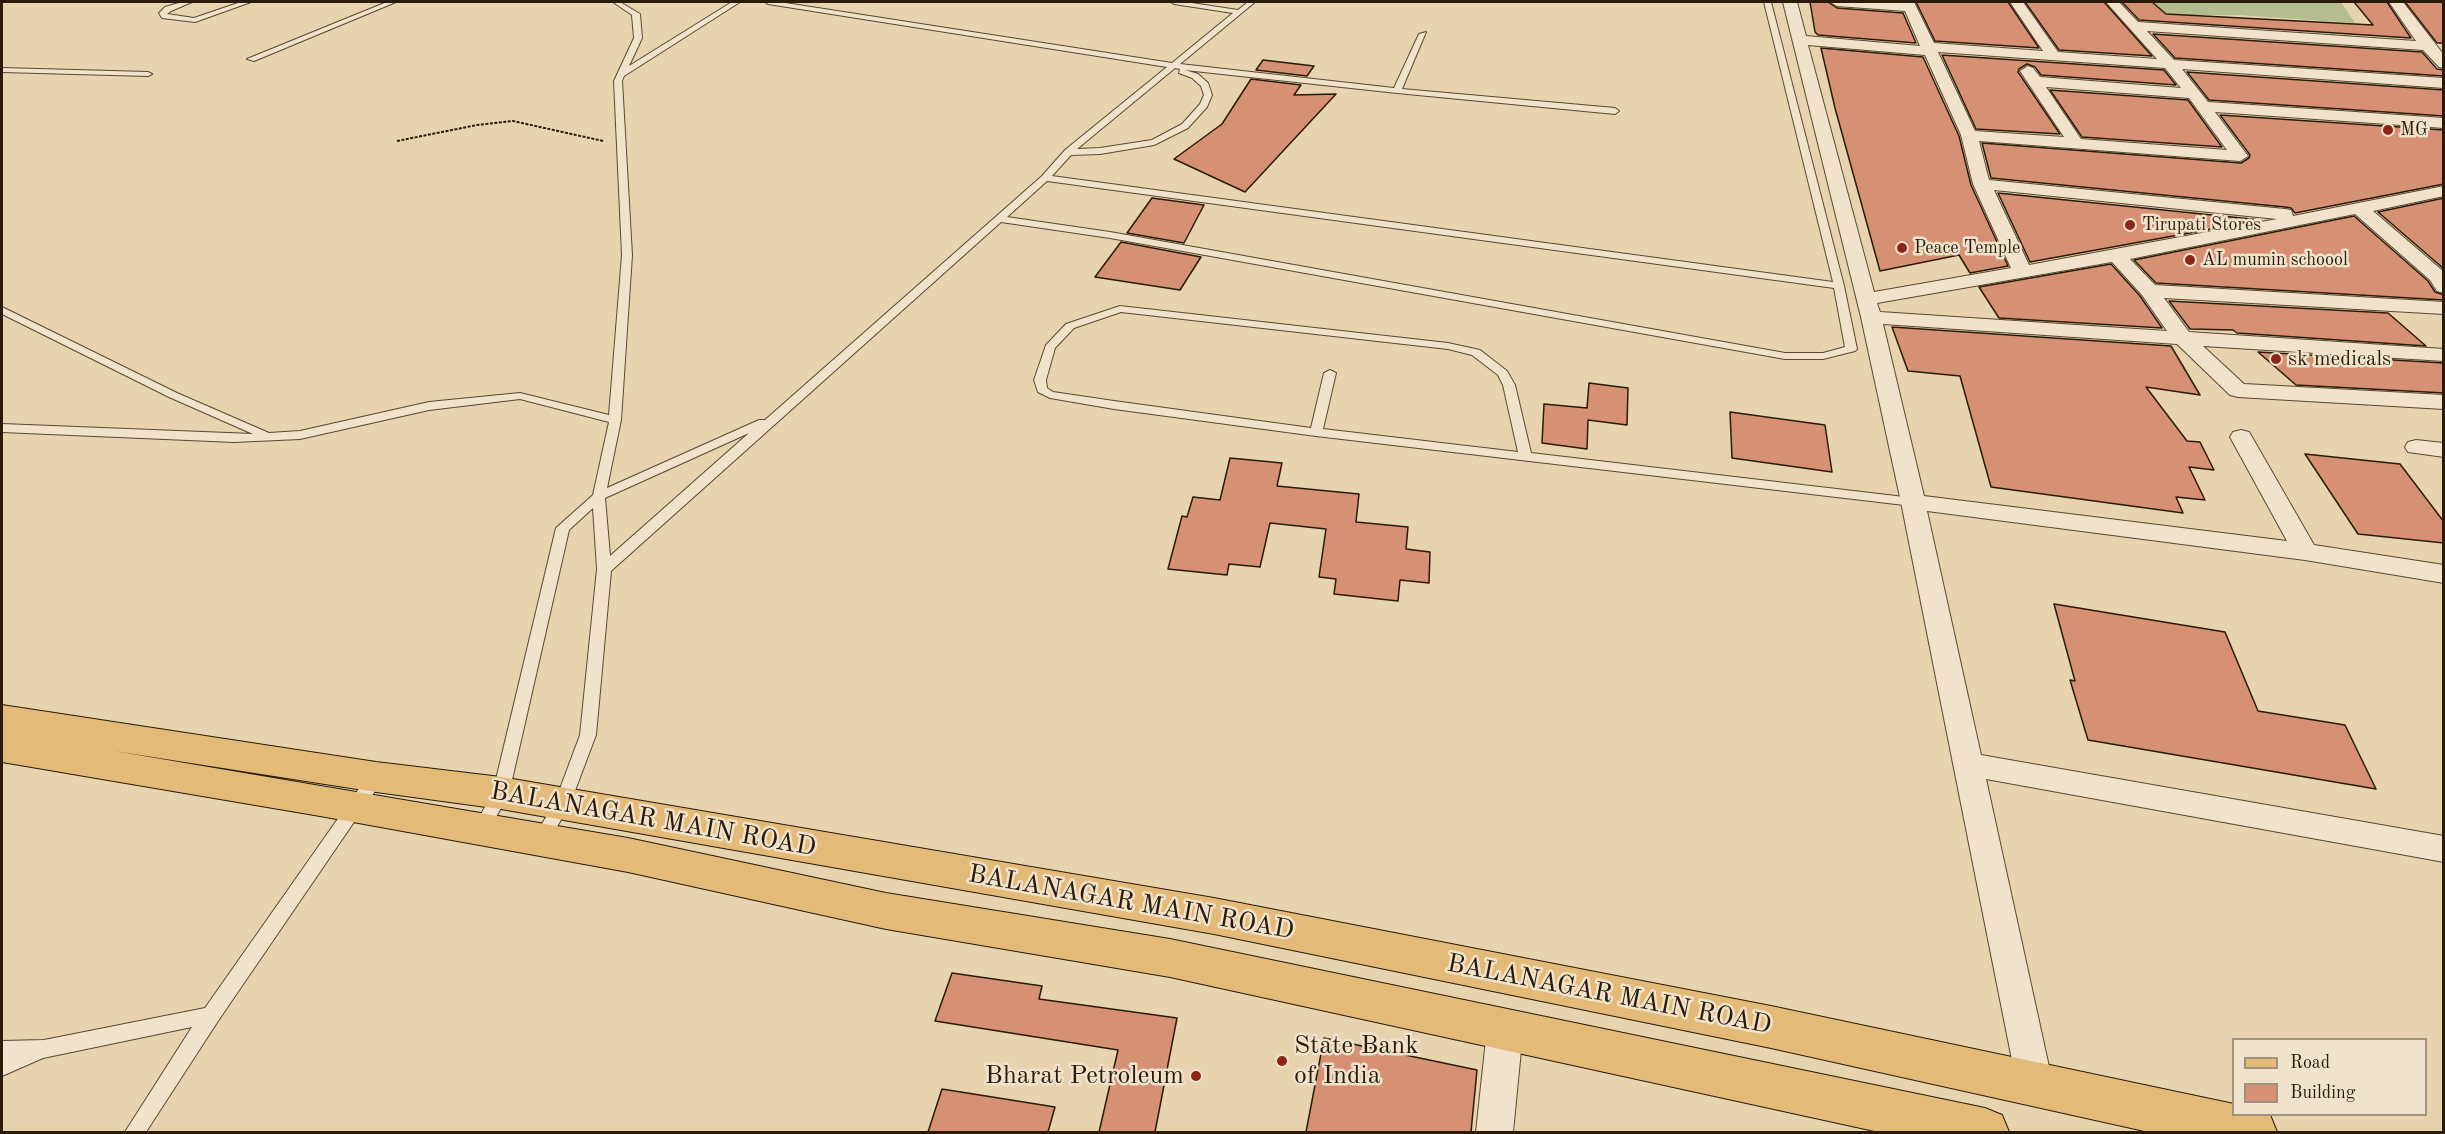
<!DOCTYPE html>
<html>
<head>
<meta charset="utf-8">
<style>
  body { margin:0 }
  #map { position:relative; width:2445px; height:1134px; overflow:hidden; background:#e8d3af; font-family:"Old Standard TT",serif }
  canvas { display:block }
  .frame { position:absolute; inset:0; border:3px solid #291b07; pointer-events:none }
  .legend { position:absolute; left:2232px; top:1038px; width:195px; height:78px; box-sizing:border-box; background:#f0e2cb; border:2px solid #a0927d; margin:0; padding:8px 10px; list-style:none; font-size:18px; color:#291b07 }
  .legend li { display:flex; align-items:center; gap:12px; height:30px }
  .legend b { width:30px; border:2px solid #a0927d }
</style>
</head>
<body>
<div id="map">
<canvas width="2445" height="1134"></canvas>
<div class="frame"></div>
<ul class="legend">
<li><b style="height:8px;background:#e4ba78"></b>Road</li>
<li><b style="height:16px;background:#d69073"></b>Building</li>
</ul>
</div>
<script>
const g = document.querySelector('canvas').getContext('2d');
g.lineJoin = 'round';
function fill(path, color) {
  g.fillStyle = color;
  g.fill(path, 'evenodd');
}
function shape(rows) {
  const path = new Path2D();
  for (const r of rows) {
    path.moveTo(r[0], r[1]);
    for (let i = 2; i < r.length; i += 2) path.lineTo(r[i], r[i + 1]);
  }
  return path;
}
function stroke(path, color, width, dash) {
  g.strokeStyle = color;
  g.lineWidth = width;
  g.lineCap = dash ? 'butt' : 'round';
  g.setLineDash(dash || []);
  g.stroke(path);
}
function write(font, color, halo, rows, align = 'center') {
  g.font = font + ' "Old Standard TT",serif';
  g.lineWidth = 5;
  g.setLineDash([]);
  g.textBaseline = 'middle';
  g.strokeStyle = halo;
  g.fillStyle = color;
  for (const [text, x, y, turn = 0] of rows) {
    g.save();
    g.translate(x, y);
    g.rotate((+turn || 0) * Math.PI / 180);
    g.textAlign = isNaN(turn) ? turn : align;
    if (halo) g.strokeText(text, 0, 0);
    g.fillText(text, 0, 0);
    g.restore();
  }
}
fill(shape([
  [2151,2,2341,2,2355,23,2238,15,2165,15]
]), '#b3bd8d');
const building = shape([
  [1810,2,1828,2,1837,8,1903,13,1916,43,1818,35,1815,32,1810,2],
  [1916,2,2008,2,2039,48,1935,41,1916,2],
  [2025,2,2104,2,2152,56,2059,50,2025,2],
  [2122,2,2152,2,2166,14,2373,25,2354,2,2387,2,2411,38,2139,20,2122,2],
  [2405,2,2444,2,2444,43,2437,43,2405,2],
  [2153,34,2422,52,2437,69,2444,70,2444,76,2175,58,2153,34],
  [1821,48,1923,57,1959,136,1971,185,2008,266,1970,273,1959,255,1880,271,1835,108,1821,48],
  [1942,55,2164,70,2176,85,2041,75,2035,67,2027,64,2019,69,2018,72,2060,134,1976,129,1942,55],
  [1263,60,1314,66,1307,76,1256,70,1263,60],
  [2187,72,2444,90,2444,116,2209,100,2187,72],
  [1251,79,1301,85,1294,95,1336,94,1245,192,1174,159,1222,124,1251,79],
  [2050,90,2188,100,2222,147,2082,137,2050,90],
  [2220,115,2444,130,2444,184,2295,213,2291,208,2285,207,1991,178,1982,143,2241,163,2249,158,2250,155,2220,115],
  [1998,193,2261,220,2030,262,1998,193],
  [1152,198,1204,205,1184,243,1127,233,1152,198],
  [2444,198,2444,269,2378,212,2444,198],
  [2354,216,2428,281,2435,292,2444,295,2444,300,2156,283,2134,260,2354,216],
  [1121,242,1201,257,1180,290,1095,277,1121,242],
  [2111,264,2140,296,2162,328,1999,318,1979,287,2111,264],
  [2169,301,2388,313,2426,346,2237,333,2233,330,2190,329,2169,301],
  [1892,327,2171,346,2200,395,2146,387,2187,441,2200,442,2214,470,2189,467,2205,500,2176,497,2183,513,1991,487,1960,376,1908,371,1892,327],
  [2258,352,2444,363,2444,393,2296,385,2258,352],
  [1589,383,1628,388,1627,425,1588,420,1587,449,1542,443,1544,404,1587,408,1589,383],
  [1730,412,1825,425,1832,472,1732,458,1730,412],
  [2305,454,2400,464,2444,522,2444,543,2358,534,2305,454],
  [1230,458,1282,463,1277,486,1359,494,1356,522,1408,527,1406,549,1430,552,1429,583,1400,580,1398,601,1334,594,1336,579,1319,577,1326,529,1270,523,1260,567,1229,564,1227,575,1168,569,1182,516,1187,517,1193,497,1220,500,1230,458],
  [2054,604,2225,632,2258,711,2345,725,2376,789,2088,740,2070,680,2075,681,2054,604],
  [952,973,1042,986,1039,999,1177,1018,1155,1132,1099,1132,1118,1050,935,1021,952,973],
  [1324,1038,1477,1070,1471,1132,1306,1132,1324,1038],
  [942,1089,1055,1107,1048,1132,928,1132,942,1089]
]);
fill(building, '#d69073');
stroke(building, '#291b07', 1.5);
const service = shape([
  [182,2,192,2,171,11,167,14,194,18,241,2,251,2,195,22,162,18,159,13,165,7,182,2],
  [387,2,396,2,254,61,247,59,387,2],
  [613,2,620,2,640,14,642,38,629,66,732,2,740,2,624,76,622,81,632,255,621,420,607,488,759,420,765,420,1042,176,1065,150,1167,67,768,4,765,2,779,2,1172,63,1233,13,1174,4,1171,2,1185,2,1238,10,1248,2,1255,2,1180,64,1394,88,1419,34,1426,32,1402,89,1615,108,1619,111,1615,114,1397,93,1185,70,1198,74,1208,83,1212,95,1207,107,1188,128,1154,145,1100,154,1071,155,1052,176,1833,282,1764,2,1771,2,1844,286,1857,349,1855,351,1823,359,1785,359,1110,238,1001,222,611,571,596,735,570,804,547,844,541,846,535,844,533,839,555,802,580,735,597,569,593,508,569,530,509,793,487,834,481,836,475,834,473,829,493,792,556,528,593,495,609,422,520,399,429,410,300,439,234,442,2,432,2,424,253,434,169,397,2,314,2,307,177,393,269,433,300,431,429,402,520,393,609,415,622,255,614,81,634,38,632,15,613,2],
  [1175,68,1180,69,1179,73,1192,78,1201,86,1204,95,1200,104,1182,124,1152,140,1100,148,1077,149,1175,68],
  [1047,181,1834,288,1845,347,1823,353,1785,353,1110,232,1007,217,1047,181],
  [749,433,610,556,605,498,749,433],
  [2,68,148,72,152,74,148,76,2,72,2,68],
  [1120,306,1448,343,1480,350,1507,371,1515,385,1531,453,1913,498,1919,502,1913,506,1316,436,1114,409,1050,398,1038,392,1034,380,1046,345,1066,324,1120,306],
  [1121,312,1448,349,1472,355,1498,375,1503,385,1518,452,1323,429,1336,373,1330,370,1324,373,1311,428,1114,401,1053,392,1047,388,1046,380,1055,348,1074,328,1121,312],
  [376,771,382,773,384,777,382,781,218,1021,146,1132,125,1132,192,1027,43,1058,2,1076,2,1041,44,1040,205,1008,370,773,376,771]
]);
const minor = shape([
  [1783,2,1797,2,1806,36,1920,46,1905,11,1837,6,1830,2,1914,2,1934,43,2043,51,2010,2,2023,2,2058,52,2157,59,2106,2,2119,2,2138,22,2416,41,2389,2,2403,2,2444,55,2444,68,2439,67,2423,50,2147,31,2174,60,2444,78,2444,88,2182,69,2208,102,2444,118,2444,128,2215,112,2248,156,2240,161,1979,141,1989,180,2285,209,2291,210,2293,216,2444,186,2444,196,2373,211,2444,272,2444,293,2437,291,2430,280,2355,214,2130,259,2155,285,2444,302,2444,314,2164,298,2189,332,2444,349,2444,361,2203,346,2244,384,2444,395,2444,409,2238,397,2230,395,2177,344,1883,324,1924,496,2287,541,2230,437,2233,432,2241,430,2249,432,2252,437,2314,545,2444,565,2444,583,2305,560,1927,511,1981,755,2444,836,2444,862,1986,779,2053,1085,2048,1097,2035,1102,2022,1097,2017,1085,1901,502,1861,317,1783,2],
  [1808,45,1925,55,1961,135,1973,184,2011,268,1874,292,1808,45],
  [1938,52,2165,68,2181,88,2040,77,2033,68,2028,66,2020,71,2064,137,1975,131,1938,52],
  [2046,87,2189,98,2227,150,2081,139,2046,87],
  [1994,190,2277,219,2029,265,1994,190],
  [2112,262,2142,295,2167,331,1880,312,1877,303,2112,262],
  [2416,440,2444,443,2444,457,2408,452,2405,447,2408,442,2416,440],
  [1505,1014,1517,1018,1523,1030,1513,1132,1476,1132,1487,1030,1493,1018,1505,1014]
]);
const primary = shape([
  [2,705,376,762,501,777,1214,898,1771,1006,2234,1104,2234,1114,2270,1115,2277,1132,2149,1132,1771,1048,1214,934,501,809,376,792,114,751,628,838,886,893,1170,939,1985,1108,2002,1115,2009,1132,1879,1132,1170,977,886,929,628,872,320,816,2,762,2,705]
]);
stroke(service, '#594931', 2);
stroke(minor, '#594931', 2);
stroke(primary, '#291b07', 2);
stroke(shape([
  [397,141,477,125,513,121,603,141]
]), '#291b07', 2, [3, 1.5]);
fill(service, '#f0e2cb');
fill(minor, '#f0e2cb');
fill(primary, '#e4ba78');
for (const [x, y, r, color] of [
  [2388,130,6,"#8f2418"],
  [2130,225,6,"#8f2418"],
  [1902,248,6,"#8f2418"],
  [2190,260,6,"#8f2418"],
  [2276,359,6,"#8f2418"],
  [1282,1061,6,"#8f2418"],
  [1196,1076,6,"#8f2418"]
]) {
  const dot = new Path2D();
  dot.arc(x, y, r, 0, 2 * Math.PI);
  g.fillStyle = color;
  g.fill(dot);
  stroke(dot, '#f0e2cb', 2);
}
write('18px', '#291b07', '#f0e2cb', [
  ["MG",2400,130],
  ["Tirupati Stores",2142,225],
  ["Peace Temple",1914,248],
  ["AL mumin schoool",2202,260]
], 'left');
write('21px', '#291b07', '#f0e2cb', [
  ["sk medicals",2288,359]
], 'left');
write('26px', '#291b07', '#f0e2cb', [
  ["BALANAGAR MAIN ROAD",653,820,10],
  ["BALANAGAR MAIN ROAD",1131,903,10],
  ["BALANAGAR MAIN ROAD",1609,995,11]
]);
write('26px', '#291b07', '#f0e2cb', [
  ["State Bank",1294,1046],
  ["of India",1294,1076],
  ["Bharat Petroleum",1184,1076,"right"]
], 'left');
</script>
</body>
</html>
